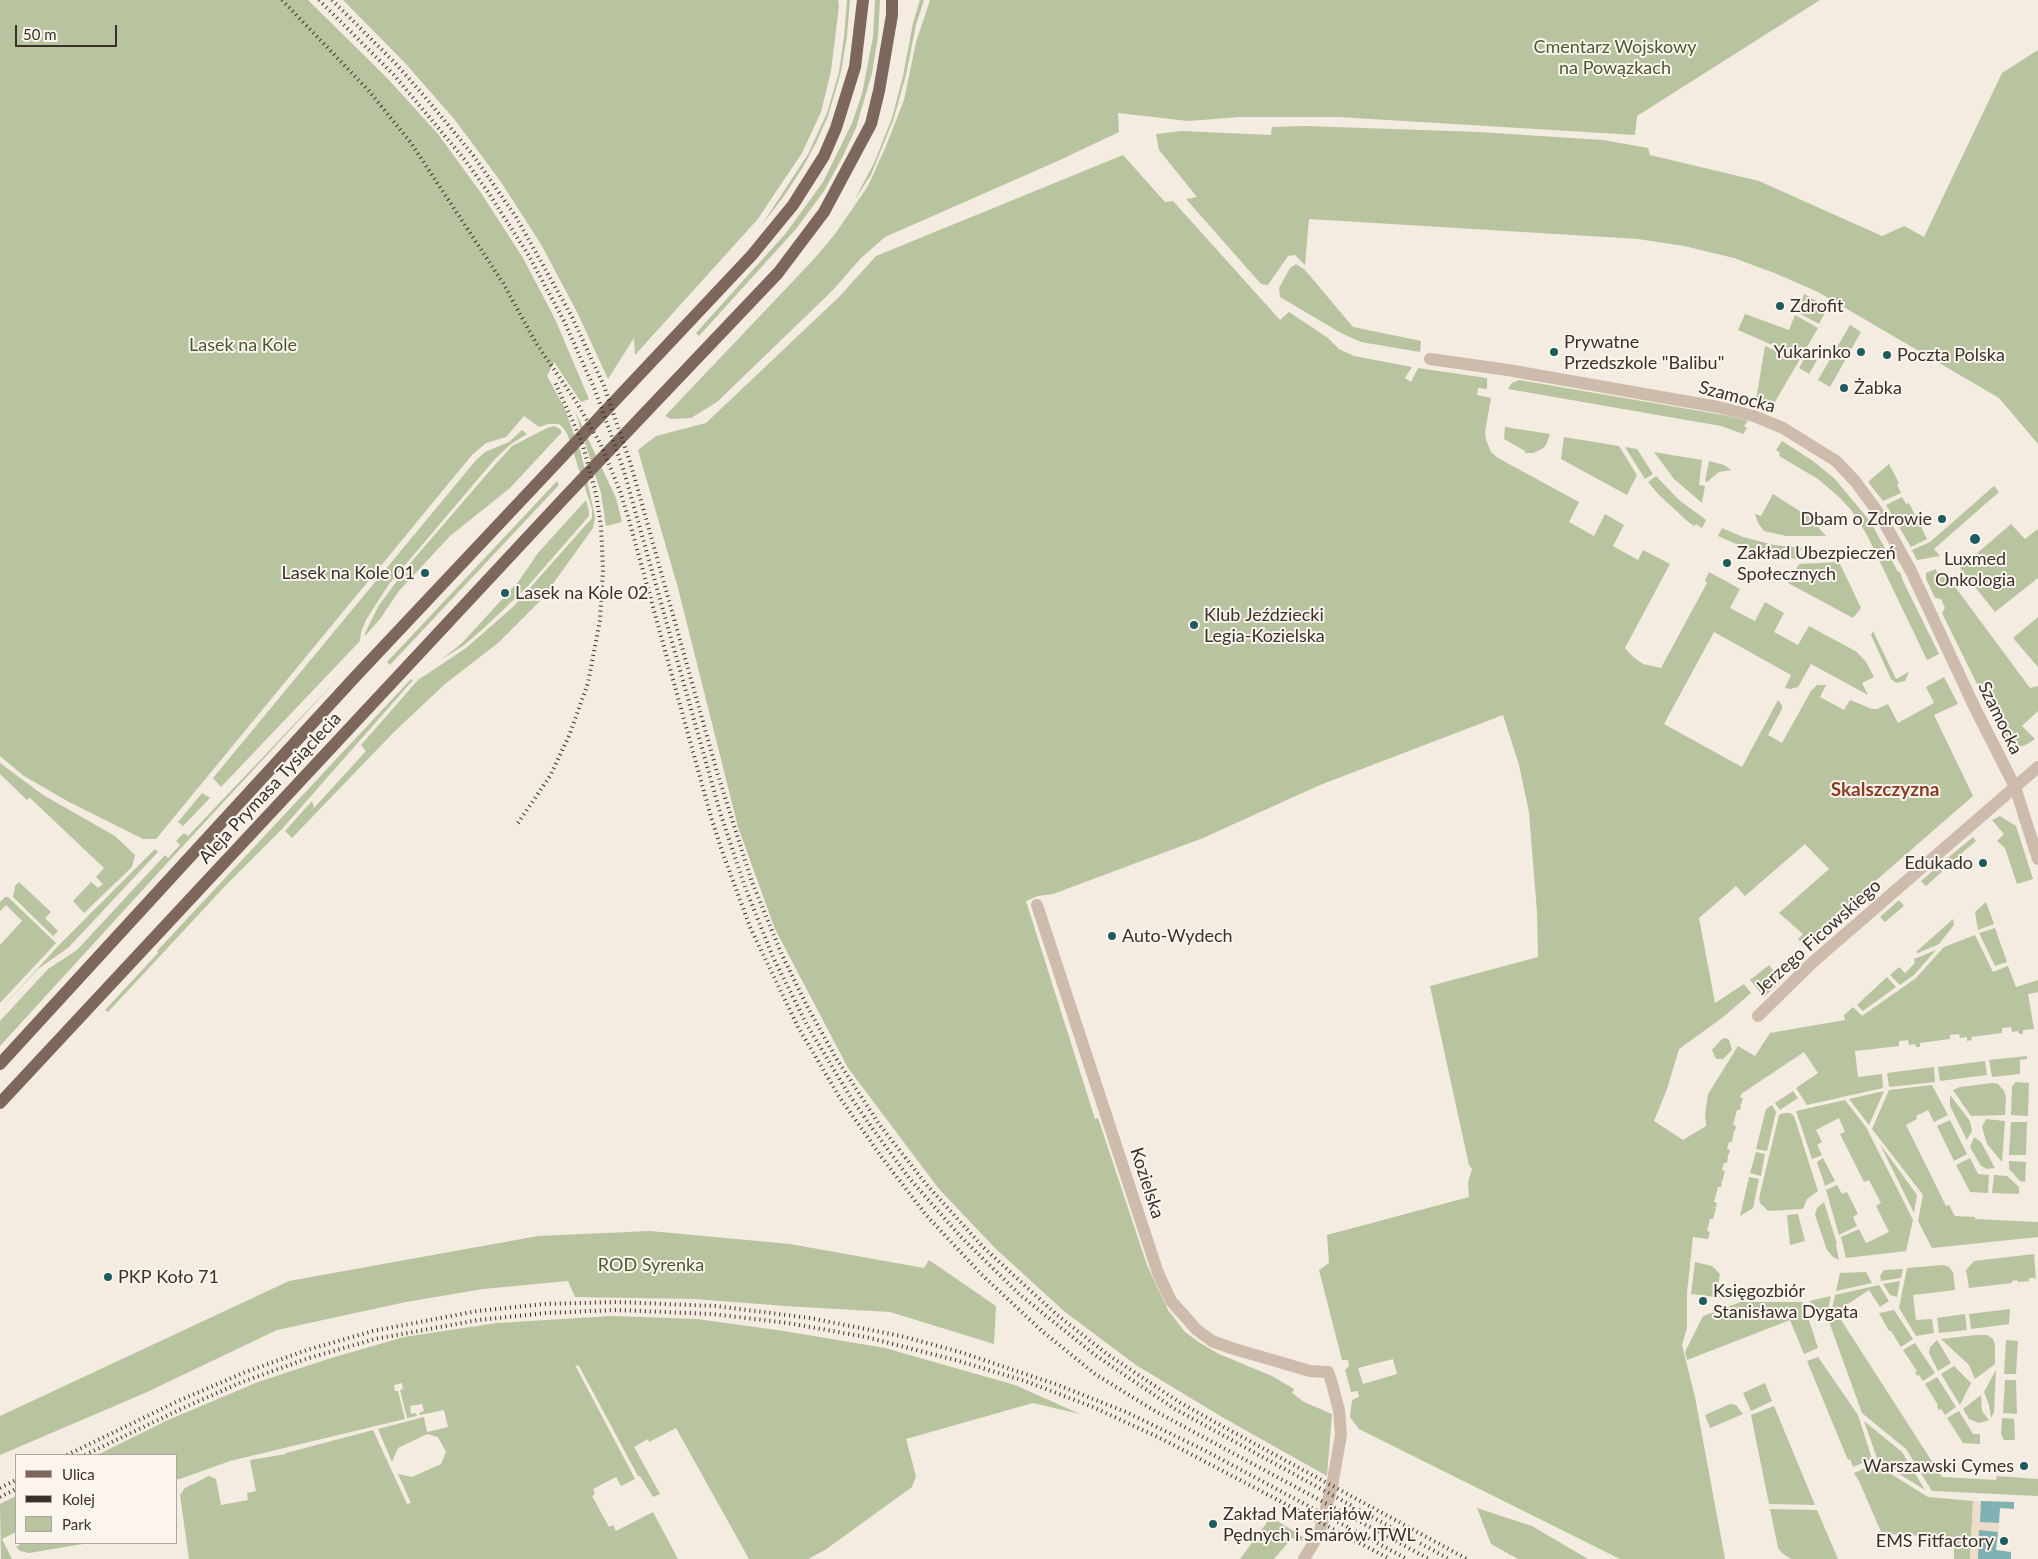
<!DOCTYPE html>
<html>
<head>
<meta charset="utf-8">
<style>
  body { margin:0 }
  #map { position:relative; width:2038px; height:1559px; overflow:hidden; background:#f4ebe1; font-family:Lato,sans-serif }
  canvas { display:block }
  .legend { position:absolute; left:15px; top:1454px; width:162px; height:90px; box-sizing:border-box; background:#fbf5ee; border:1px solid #aea6a0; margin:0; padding:6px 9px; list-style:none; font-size:15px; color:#3b302b }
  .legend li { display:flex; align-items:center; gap:10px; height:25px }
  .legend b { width:25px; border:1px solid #aea6a0 }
  .scale { position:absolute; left:15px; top:25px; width:102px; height:22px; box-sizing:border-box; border:2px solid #3b302b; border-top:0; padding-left:6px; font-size:15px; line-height:18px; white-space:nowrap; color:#3b302b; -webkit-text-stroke:4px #fbf5ee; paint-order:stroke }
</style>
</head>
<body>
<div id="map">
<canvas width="2038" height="1559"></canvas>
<ul class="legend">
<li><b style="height:6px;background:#7d675c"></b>Ulica</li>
<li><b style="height:6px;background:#3b302b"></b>Kolej</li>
<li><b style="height:14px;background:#b8c4a0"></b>Park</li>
</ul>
<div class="scale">50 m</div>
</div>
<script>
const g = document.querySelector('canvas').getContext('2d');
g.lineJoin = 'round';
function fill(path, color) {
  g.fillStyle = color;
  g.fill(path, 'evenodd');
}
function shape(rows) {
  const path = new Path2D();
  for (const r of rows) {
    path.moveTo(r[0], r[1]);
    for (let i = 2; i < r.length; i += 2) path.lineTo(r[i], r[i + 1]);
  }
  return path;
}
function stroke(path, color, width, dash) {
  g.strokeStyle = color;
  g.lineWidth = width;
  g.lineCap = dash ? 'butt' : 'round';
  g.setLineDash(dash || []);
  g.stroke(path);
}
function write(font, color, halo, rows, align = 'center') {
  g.font = font + ' Lato,sans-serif';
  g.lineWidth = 4;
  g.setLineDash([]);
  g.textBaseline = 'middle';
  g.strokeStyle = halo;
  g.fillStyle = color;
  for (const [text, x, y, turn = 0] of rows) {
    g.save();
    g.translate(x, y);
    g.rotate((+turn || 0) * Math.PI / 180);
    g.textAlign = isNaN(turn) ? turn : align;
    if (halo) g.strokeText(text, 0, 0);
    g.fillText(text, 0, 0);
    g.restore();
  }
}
fill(shape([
  [0,0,308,0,388,79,438,134,481,193,523,258,555,319,589,399,581,402,554,362,547,376,564,407,581,453,595,517,593,528,542,599,498,643,445,684,395,731,292,838,285,831,312,801,314,808,366,751,361,745,418,680,466,648,513,607,592,518,592,509,568,436,565,430,559,424,548,424,539,427,524,416,506,437,486,443,472,455,156,839,143,839,69,802,24,776,0,756],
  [343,0,838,0,839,6,831,71,821,112,802,153,757,220,635,355,634,338,608,379,578,314,542,246,501,182,455,120,405,63],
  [847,0,850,0,847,36,841,72,828,116,816,143,803,167,784,196,761,226,808,154,827,113,839,72,844,37],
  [875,0,880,0,878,37,872,73,856,128,842,158,824,191,796,229,699,336,696,333,786,233,823,182,852,123,862,94,873,37],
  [920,0,924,0,916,25,906,75,894,118,871,175,855,199,874,163,892,118,903,76,913,23],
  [930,0,1820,0,1637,116,1635,135,1338,117,1240,117,1188,121,1118,113,1119,132,1060,160,885,237,861,258,832,291,717,402,691,418,671,419,665,416,814,259,835,234,868,186,886,146,904,100,916,42],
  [2038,50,2038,444,1999,398,1818,292,1777,274,1734,258,1684,246,1638,239,1309,219,1305,265,1295,255,1288,256,1268,285,1261,284,1186,199,1197,197,1159,150,1156,134,1182,131,1271,135,1272,127,1307,126,1478,132,1603,140,1648,148,1650,155,1759,181,1882,236,1904,226,1924,237,2002,73],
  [1123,155,1165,202,1173,201,1280,320,1289,312,1328,338,1339,349,1354,356,1412,367,1405,378,1411,382,1418,368,1487,378,1487,389,1478,388,1477,395,1491,398,1485,432,1486,440,1491,452,1498,458,1579,502,1569,522,1594,536,1605,514,1624,525,1613,546,1638,560,1643,550,1670,564,1625,648,1632,656,1643,664,1661,668,1707,583,1705,581,1709,572,1740,589,1730,608,1755,621,1765,602,1784,613,1774,632,1798,645,1809,626,1857,652,1866,662,1874,677,1862,683,1868,695,1811,664,1798,687,1790,689,1785,688,1791,675,1714,632,1664,724,1742,767,1778,700,1782,705,1782,709,1768,735,1782,743,1811,691,1817,685,1826,685,1820,697,1844,710,1850,700,1872,709,1877,709,1888,704,1898,723,1934,703,1926,687,1944,677,1958,704,1934,715,1973,796,1803,944,1798,939,1803,934,1779,913,1829,869,1805,844,1745,896,1736,886,1699,918,1715,1003,1744,984,1751,993,1722,1018,1679,1049,1667,1089,1654,1121,1683,1140,1706,1126,1705,1115,1708,1094,1738,1046,1755,1056,1770,1033,1845,1020,1844,1015,1853,1007,1862,1016,1916,978,1944,947,1975,935,1993,972,2008,966,2016,987,2038,980,2038,992,2028,994,2034,1029,2023,1030,2023,1034,2019,1034,2018,1031,2012,1032,2011,1027,2002,1028,2002,1033,1971,1037,1972,1040,1967,1041,1967,1037,1960,1038,1959,1034,1950,1035,1950,1039,1920,1043,1920,1047,1916,1047,1915,1044,1909,1045,1908,1040,1899,1041,1899,1046,1855,1051,1858,1077,1882,1074,1883,1088,1807,1105,1796,1088,1818,1073,1804,1052,1741,1094,1740,1098,1743,1098,1741,1105,1738,1105,1741,1106,1740,1110,1737,1110,1733,1125,1736,1126,1735,1131,1732,1130,1734,1131,1732,1142,1729,1142,1727,1149,1730,1150,1728,1156,1726,1156,1728,1157,1727,1163,1724,1163,1722,1170,1725,1171,1722,1182,1719,1182,1722,1183,1721,1187,1718,1187,1714,1202,1717,1203,1716,1207,1713,1207,1716,1208,1713,1219,1710,1219,1707,1231,1710,1232,1708,1239,1693,1237,1687,1292,1687,1328,1682,1345,1695,1397,1725,1559,1620,1559,1359,1429,1350,1417,1352,1400,1359,1397,1358,1391,1351,1392,1345,1370,1349,1366,1348,1360,1342,1360,1319,1270,1329,1263,1327,1235,1469,1197,1468,1182,1472,1169,1469,1165,1430,986,1538,957,1537,912,1529,812,1519,765,1503,715,1320,785,1203,838,1053,894,1038,896,1026,901,1095,1119,1098,1118,1147,1265,1168,1310,1185,1332,1200,1343,1219,1354,1272,1376,1294,1389,1292,1393,1304,1402,1332,1414,1327,1476,1222,1417,1136,1365,1065,1312,996,1249,939,1189,848,1068,775,929,738,827,678,588,638,450,656,436,706,423,840,296,876,256],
  [1393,1359,1397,1374,1363,1384,1358,1368],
  [1296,264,1305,270,1353,327,1421,341,1420,352,1361,342,1341,333,1280,297,1279,288,1290,268],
  [1804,294,1828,307,1819,324,1797,312],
  [1745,314,1789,330,1795,315,1818,328,1772,407,1756,400,1765,346,1778,352,1779,348,1738,330],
  [1850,325,1861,332,1830,387,1818,380],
  [1807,354,1817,360,1809,374,1799,368],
  [1519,380,1729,416,1748,421,1744,426,1747,428,1743,434,1721,426,1508,389,1512,383],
  [575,411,616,498,622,522,606,526,601,493],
  [554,426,560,429,562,432,510,488,450,536,399,591,380,619,365,636,365,633,379,605,412,561,494,466,512,446,547,428],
  [1505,427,1550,434,1546,445,1542,449,1533,453,1525,453,1525,451,1504,439],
  [522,430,527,434,511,444,495,459,389,584,366,620,361,632,360,641,221,787,213,778,476,460,485,452,509,442],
  [1564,437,1619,446,1637,475,1627,495,1561,459],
  [1782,441,1813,461,1834,478,1870,521,1898,572,1900,572,1903,581,1939,654,1927,660,1867,535,1852,511,1840,498,1818,479,1779,456,1780,453,1776,450],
  [1625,447,1637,449,1653,474,1645,479],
  [1654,452,1702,460,1699,485,1705,486,1702,503,1674,479],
  [1709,461,1724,465,1731,470,1719,472,1707,482,1705,481],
  [1889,464,1899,483,1897,485,1901,493,1883,501,1868,482],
  [1656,476,1679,500,1706,520,1702,528,1696,524,1694,526,1686,520,1658,494,1648,482],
  [557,481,559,485,390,665,387,662],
  [1994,486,1999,492,1934,549,1940,556,1917,560,1912,550,1930,542],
  [1773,494,1809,517,1826,536,1786,536,1764,531,1758,523,1755,514,1761,516],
  [1902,497,1906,504,1909,503,1927,539,1911,547,1886,505],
  [586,500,589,511,589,516,527,587,484,628,463,646,442,659,462,643,518,582,538,553],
  [2011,524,2025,539,2038,529,2038,578,1995,612,1960,568],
  [1722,528,1743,537,1774,545,1802,548,1796,559,1750,550,1718,536],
  [1834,549,1837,556,1820,559,1800,559,1805,550],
  [1839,562,1861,608,1853,618,1788,583,1799,564],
  [1936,569,1938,577,1947,576,2030,688,2038,686,2038,711,2022,726,2035,739,2024,746,2008,746,2006,743,1942,613,1945,608,1941,599,1935,598,1926,579,1926,573],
  [2038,617,2038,667,2013,638],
  [1873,631,1896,679,1909,672,1905,681,1896,683,1891,679,1871,635],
  [342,674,170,860,0,1046,0,1021,48,969,77,950,165,855,168,858,180,845,176,841,184,833,188,836],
  [411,679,413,680,282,829,227,884,108,1012,105,1010,158,953,157,951],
  [0,763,43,795,115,836,135,855,132,867,84,913,73,901,91,882,98,888,103,884,96,877,104,868,30,798,27,800,0,774],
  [202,793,210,798,183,826,178,822],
  [2000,816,2016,826,2033,879,2017,884,2005,848,1997,841,2004,834,1992,820],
  [1973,837,1976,841,1948,865,1944,861],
  [155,849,158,852,68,948,38,969,0,1010,58,946],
  [1942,863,1946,868,1926,886,1921,881],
  [19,882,51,912,45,918,58,931,53,936,13,897,15,886],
  [5,897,8,897,56,943,0,1003,0,945,22,921,6,905,0,911,0,902],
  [1899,900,1904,906,1885,922,1880,917],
  [1986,902,1994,924,1978,930,1975,912],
  [1953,919,1954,925,1939,944,1918,953,1916,952],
  [1995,928,2007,962,1995,966,1979,933],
  [1936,950,1914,975,1900,985,1890,975,1899,967,1905,973,1915,963,1914,959],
  [1769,965,1776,974,1779,983,1764,997,1750,980],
  [1887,977,1896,987,1863,1011,1857,1005],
  [1726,1038,1729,1040,1732,1050,1723,1059,1716,1059,1712,1050,1722,1039],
  [2027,1056,2027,1059,2020,1060,2020,1074,1992,1077,1989,1060],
  [1985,1061,1987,1075,1940,1081,1938,1067],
  [1934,1067,1935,1082,1889,1087,1887,1073],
  [2016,1082,2029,1083,2028,1116,2011,1115,2012,1086],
  [1992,1083,1998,1084,2004,1091,2006,1097,2005,1115,1971,1116,1953,1090,1960,1087],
  [1932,1085,1948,1115,1934,1122,1928,1110,1916,1116,1917,1119,1906,1125,1946,1206,1949,1205,1955,1216,1975,1217,1975,1219,2038,1222,2038,1237,1932,1248,1918,1221,1923,1195,1872,1129,1889,1090],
  [1793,1091,1798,1098,1780,1110,1775,1103],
  [1884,1091,1869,1125,1849,1099],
  [1950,1095,1970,1121,1972,1131,1967,1140,1950,1106],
  [1845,1100,1866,1127,1913,1220,1906,1251,1846,1258,1841,1237,1859,1229,1866,1243,1889,1232,1876,1206,1881,1203,1869,1180,1864,1182,1840,1134,1845,1132,1839,1118,1816,1130,1822,1142,1817,1145,1822,1155,1812,1159,1796,1111],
  [1772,1105,1776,1112,1767,1151,1756,1149,1766,1109],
  [1783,1113,1790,1113,1794,1116,1818,1191,1807,1199,1803,1209,1768,1211,1760,1203,1759,1198,1779,1115],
  [1986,1119,2005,1121,2002,1162,1987,1144,1982,1127],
  [1950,1120,1967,1154,1954,1161,1937,1126],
  [2011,1122,2027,1122,2026,1155,2009,1155],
  [1974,1137,1981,1142,1995,1168,1987,1169,1981,1166,1970,1147],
  [1880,1144,1917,1195,1914,1213],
  [1756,1152,1765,1154,1761,1176,1750,1173],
  [1823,1158,1835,1181,1825,1186,1817,1162],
  [1970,1158,1978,1174,1989,1175,1988,1193,1970,1192,1956,1165],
  [2009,1161,2026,1162,2025,1182,2020,1181,2009,1169],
  [1994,1175,2007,1176,2019,1187,2019,1194,1992,1193],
  [1749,1177,1759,1179,1753,1208,1740,1216],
  [1837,1185,1842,1194,1847,1192,1858,1214,1853,1217,1857,1226,1839,1235,1826,1190],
  [1824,1202,1837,1244,1836,1245,1839,1260,1833,1257,1827,1250,1815,1215,1817,1208],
  [1798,1214,1805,1241,1790,1245,1787,1215],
  [650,1231,790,1244,924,1268,929,1260,996,1306,994,1344,890,1312,785,1306,695,1299,575,1297,568,1281,483,1289,406,1302,277,1330,145,1393,0,1455,0,1416,289,1281,538,1236],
  [2034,1254,2036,1280,2035,1278,2029,1278,2029,1281,2018,1282,2017,1280,2012,1281,2012,1283,1969,1288,1966,1270,1974,1261],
  [1695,1262,1712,1266,1720,1274,1716,1297,1691,1294],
  [1943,1265,1949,1267,1953,1272,1955,1290,1913,1295,1916,1320,1932,1319,1934,1333,1916,1336,1899,1308,1907,1268],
  [1903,1269,1901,1278,1881,1281,1880,1276,1884,1270],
  [1866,1272,1872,1283,1836,1291,1840,1273],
  [1900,1281,1897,1297,1890,1295,1883,1284],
  [1879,1285,1889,1301,1880,1307,1869,1290,1836,1312,1942,1477,1996,1480,1997,1476,2038,1479,2038,1496,1932,1491,1906,1449,1862,1413,1829,1322,1835,1295],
  [1831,1296,1827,1315,1809,1301],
  [1741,1302,1803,1302,1818,1348,1804,1354,1790,1320,1687,1360,1685,1352,1703,1316],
  [2010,1309,2009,1324,1971,1329,1969,1314],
  [1894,1310,1913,1339,1901,1347,1891,1331,1889,1331,1879,1313],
  [1965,1314,1967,1330,1939,1333,1937,1318],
  [612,1316,697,1319,784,1331,885,1348,1015,1385,1080,1414,1033,1403,906,1439,916,1476,912,1487,825,1550,808,1559,749,1559,676,1428,649,1442,648,1439,634,1447,660,1494,653,1497,640,1476,638,1476,579,1366,575,1365,635,1479,621,1486,616,1477,593,1489,595,1494,592,1496,609,1527,613,1525,616,1531,653,1512,678,1559,189,1559,180,1495,185,1488,209,1476,216,1479,221,1505,248,1500,247,1493,256,1491,250,1460,286,1454,286,1453,373,1430,407,1504,411,1503,398,1474,412,1477,441,1464,446,1452,438,1437,427,1434,398,1448,392,1462,378,1429,424,1417,427,1432,448,1427,444,1410,420,1415,419,1413,424,1411,422,1404,410,1406,411,1414,416,1413,417,1416,407,1418,400,1390,403,1389,402,1383,394,1385,395,1391,398,1391,405,1419,230,1461,180,1479,176,1479,176,1455,97,1455,168,1420,258,1382,331,1358,404,1337,497,1323],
  [1976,1335,1987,1335,1993,1339,1995,1345,1995,1364,1975,1379,1969,1365,1941,1339],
  [1937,1340,1951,1363,1938,1371,1929,1353,1930,1347],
  [2006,1340,2018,1341,2016,1374,2004,1374],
  [1915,1343,1935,1373,1923,1381,1919,1375,1917,1376,1915,1372,1917,1371,1903,1350],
  [1818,1357,1858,1415,1872,1459,1853,1467,1850,1459,1848,1460,1807,1361],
  [1954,1366,1971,1383,1960,1405,1941,1374],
  [1996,1370,1994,1412,1991,1418,1989,1405,1984,1392],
  [1937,1377,1956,1407,1945,1415,1941,1409,1939,1410,1937,1406,1938,1405,1925,1384],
  [2005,1380,2016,1380,2017,1414,2003,1413],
  [1765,1383,1772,1401,1751,1411,1743,1393],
  [1981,1395,1982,1411,1989,1420,1979,1423,1969,1419,1963,1409],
  [1730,1404,1736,1405,1743,1414,1710,1428,1705,1415],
  [1774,1406,1815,1505,1769,1504,1751,1415],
  [1959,1411,1973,1434,1980,1434,1980,1444,1963,1443,1947,1418],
  [2002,1418,2014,1419,2015,1440,2004,1440,2001,1434],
  [1864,1421,1902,1452,1925,1490,1878,1461],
  [1875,1464,1928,1497,1973,1501,1970,1559,1954,1559,1954,1537,1882,1534,1859,1481,1854,1473],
  [16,1496,16,1532,2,1539,12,1559,1,1559,0,1504],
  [1477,1508,1532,1526,1588,1559,1518,1559,1491,1544],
  [1770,1509,1817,1510,1838,1559,1791,1559,1782,1553,1778,1548],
  [1271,1517,1306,1539,1305,1541,1295,1540,1292,1538,1274,1559,1240,1559],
  [22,1543,89,1543,29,1553,20,1551,16,1547]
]), '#b8c4a0');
fill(shape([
  [1973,1501,1981,1501,1980,1521,1999,1523,1998,1532,1979,1530,1978,1559,1970,1559]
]), '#ecdcc8');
fill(shape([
  [1981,1501,2014,1502,2014,1509,2000,1508,1999,1523,1980,1522],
  [1979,1530,1998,1532,1996,1550,2011,1552,2011,1559,1978,1559]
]), '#7fb0b2');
stroke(shape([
  [1430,359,1508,370,1718,407,1754,416,1783,428,1836,461,1855,481,1880,515,1911,571,1974,706,2015,787,2038,859],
  [1037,905,1158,1273,1171,1301,1197,1330,1212,1341,1231,1348,1310,1371,1328,1372,1331,1380,1339,1410,1341,1435,1332,1486,1322,1523,1319,1534,1304,1559],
  [1758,1016,1813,962,2038,767]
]), '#cdbbac', 12);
stroke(shape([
  [0,1064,355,677,752,255,793,205,824,156,836,128,855,67,863,0],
  [0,1103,566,496,778,273,824,212,871,124,879,91,892,15,892,0]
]), '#7d675c', 12);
stroke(shape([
  [282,0,369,91,411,143,503,283,536,343,577,403,601,445,620,491,629,520,711,817,722,851,750,927,798,1027,840,1098,883,1159,926,1215,981,1274,1042,1331,1095,1374,1155,1411,1429,1559],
  [319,0,394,75,465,160,488,192,529,256,564,321,595,390,623,468,720,812,745,887,773,957,807,1025,848,1093,872,1128,909,1178,961,1237,1019,1294,1095,1355,1175,1409,1449,1559],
  [332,0,397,65,425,97,473,155,516,217,572,317,604,386,631,465,717,772,752,882,782,955,807,1006,836,1058,879,1124,926,1184,983,1247,1056,1314,1107,1354,1179,1402,1211,1420,1467,1559],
  [518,823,550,776,569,736,588,683,600,620,603,570,601,526,596,494,582,442,554,380],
  [67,1455,176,1402,243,1373,307,1350,373,1331,477,1311,545,1304,616,1302,715,1306,810,1318,901,1336,960,1352,1058,1385,1126,1412,1204,1450,1407,1559],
  [85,1455,183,1408,242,1382,309,1358,375,1339,478,1320,546,1313,616,1310,712,1314,788,1323,866,1337,959,1361,1025,1381,1093,1407,1160,1438,1390,1559],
  [0,1488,16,1480],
  [0,1497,16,1489]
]), '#3b302b', 4, [1, 4]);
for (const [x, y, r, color] of [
  [1780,306,5,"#1f5a5e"],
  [1554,352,5,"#1f5a5e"],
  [1861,352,5,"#1f5a5e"],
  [1887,355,5,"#1f5a5e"],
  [1844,388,5,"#1f5a5e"],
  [1942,519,5,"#1f5a5e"],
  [1975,539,6,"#1f5a5e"],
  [1727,563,5,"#1f5a5e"],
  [425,573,5,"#1f5a5e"],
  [505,593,5,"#1f5a5e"],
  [1194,625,5,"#1f5a5e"],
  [1983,863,5,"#1f5a5e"],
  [1112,936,5,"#1f5a5e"],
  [108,1277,5,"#1f5a5e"],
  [1703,1301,5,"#1f5a5e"],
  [2024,1466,5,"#1f5a5e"],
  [1213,1524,5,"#1f5a5e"],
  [2004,1541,5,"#1f5a5e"]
]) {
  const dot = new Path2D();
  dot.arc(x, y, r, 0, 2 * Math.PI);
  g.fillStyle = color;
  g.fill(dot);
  stroke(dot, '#fbf5ee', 2);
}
write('18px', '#4a5a2e', '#fbf5ee', [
  ["Cmentarz Wojskowy",1615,47],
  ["na Powązkach",1615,68],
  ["Lasek na Kole",243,345],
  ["ROD Syrenka",651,1265]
]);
write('18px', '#3b302b', '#fbf5ee', [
  ["Zdrofit",1790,306],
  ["Prywatne",1564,342],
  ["Przedszkole \"Balibu\"",1564,363],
  ["Yukarinko",1851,352,"right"],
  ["Poczta Polska",1897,355],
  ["Żabka",1854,388],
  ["Dbam o Zdrowie",1932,519,"right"],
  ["Zakład Ubezpieczeń",1737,553],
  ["Społecznych",1737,574],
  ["Luxmed",1975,559,"center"],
  ["Onkologia",1975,580,"center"],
  ["Lasek na Kole 01",415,573,"right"],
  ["Lasek na Kole 02",515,593],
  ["Klub Jeździecki",1204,615],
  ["Legia-Kozielska",1204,636],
  ["Edukado",1973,863,"right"],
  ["Auto-Wydech",1122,936],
  ["PKP Koło 71",118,1277],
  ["Księgozbiór",1713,1291],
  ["Stanisława Dygata",1713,1312],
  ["Warszawski Cymes",2014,1466,"right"],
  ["Zakład Materiałów",1223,1514],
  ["Pędnych i Smarów ITWL",1223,1535],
  ["EMS Fitfactory",1994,1541,"right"]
], 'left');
write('18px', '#3b302b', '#fbf5ee', [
  ["Szamocka",1737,397,15],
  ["Szamocka",2000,718,64],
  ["Aleja Prymasa Tysiąclecia",270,788,-47],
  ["Jerzego Ficowskiego",1818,937,-42],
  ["Kozielska",1147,1183,72]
]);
write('bold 19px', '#8c3b22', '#fbf5ee', [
  ["Skalszczyzna",1885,790]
]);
</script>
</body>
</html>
